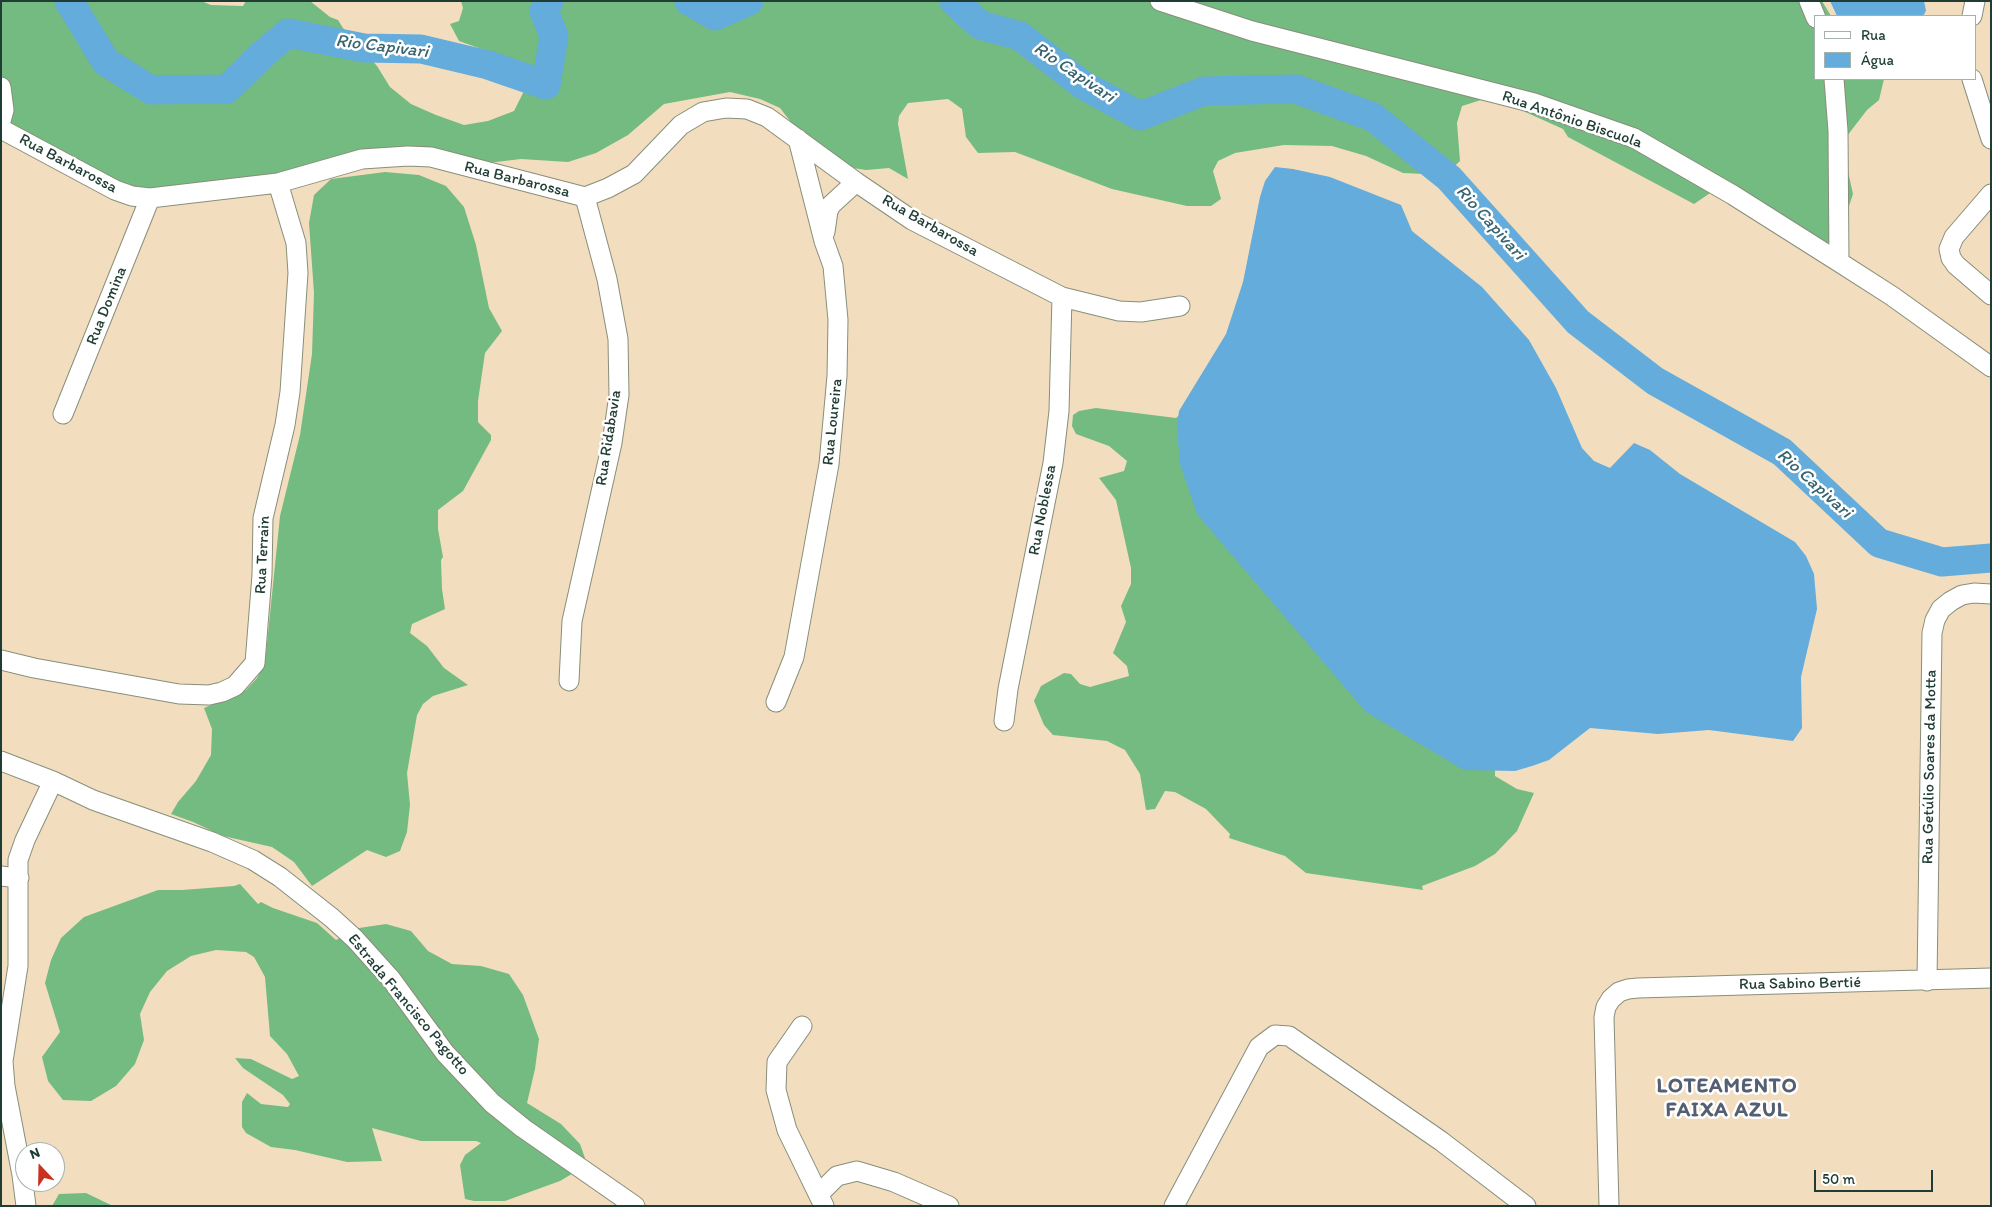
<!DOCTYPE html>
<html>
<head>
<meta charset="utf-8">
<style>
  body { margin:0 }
  #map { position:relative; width:1992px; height:1207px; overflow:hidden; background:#f2debf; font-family:Itim,sans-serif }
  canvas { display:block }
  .frame { position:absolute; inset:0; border:2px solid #1f3d34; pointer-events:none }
  .legend { position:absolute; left:1814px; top:15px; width:162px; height:65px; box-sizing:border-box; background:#fff; border:1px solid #a5b1ae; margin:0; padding:6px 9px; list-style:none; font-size:15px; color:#1f3d34 }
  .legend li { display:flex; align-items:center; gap:10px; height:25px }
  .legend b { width:25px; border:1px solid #a5b1ae }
  .north { position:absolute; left:15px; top:1142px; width:50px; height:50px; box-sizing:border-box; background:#fff; border:1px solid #a5b1ae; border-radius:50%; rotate:339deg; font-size:14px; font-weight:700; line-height:20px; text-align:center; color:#1f3d34 }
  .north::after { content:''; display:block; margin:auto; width:18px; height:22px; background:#c8321e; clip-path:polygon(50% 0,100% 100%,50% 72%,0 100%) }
  .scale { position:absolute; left:1814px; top:1170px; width:119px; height:22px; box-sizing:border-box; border:2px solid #1f3d34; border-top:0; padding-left:6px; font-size:15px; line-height:18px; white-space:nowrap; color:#1f3d34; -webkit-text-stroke:4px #fff; paint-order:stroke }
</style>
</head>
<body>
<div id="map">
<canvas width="1992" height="1207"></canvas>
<div class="frame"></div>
<ul class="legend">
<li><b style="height:6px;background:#fff"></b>Rua</li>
<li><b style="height:14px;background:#63acdb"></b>Água</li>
</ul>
<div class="north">N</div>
<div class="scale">50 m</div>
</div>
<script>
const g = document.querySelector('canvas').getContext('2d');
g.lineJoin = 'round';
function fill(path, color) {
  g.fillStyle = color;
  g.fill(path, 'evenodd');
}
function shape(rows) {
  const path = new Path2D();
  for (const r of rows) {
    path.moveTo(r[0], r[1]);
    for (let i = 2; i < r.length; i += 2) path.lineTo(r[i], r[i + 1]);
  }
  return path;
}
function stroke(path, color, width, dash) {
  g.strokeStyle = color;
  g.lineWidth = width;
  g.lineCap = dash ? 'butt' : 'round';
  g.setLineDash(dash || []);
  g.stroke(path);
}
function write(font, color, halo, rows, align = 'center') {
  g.font = font + ' Itim,sans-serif';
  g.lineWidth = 5;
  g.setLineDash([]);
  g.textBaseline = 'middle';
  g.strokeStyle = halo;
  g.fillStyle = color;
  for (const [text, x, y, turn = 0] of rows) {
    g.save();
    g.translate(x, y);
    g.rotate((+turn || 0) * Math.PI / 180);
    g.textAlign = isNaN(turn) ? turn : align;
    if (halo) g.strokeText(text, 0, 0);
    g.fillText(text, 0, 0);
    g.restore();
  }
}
fill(shape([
  [1,1,201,1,211,5,243,6,246,1,310,1,330,17,338,20,343,28,377,66,390,87,411,104,436,115,464,125,488,121,514,111,526,87,513,66,487,51,459,41,450,24,459,21,463,8,461,1,1822,1,1831,16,1816,16,1816,79,1884,79,1879,100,1867,110,1837,149,1836,157,1849,176,1853,194,1846,215,1828,243,1818,246,1719,187,1694,204,1568,137,1563,129,1512,106,1481,100,1462,106,1457,123,1460,161,1445,175,1403,173,1366,156,1332,146,1284,145,1235,153,1218,161,1213,171,1221,199,1211,206,1187,206,1112,189,1015,152,978,153,966,137,962,109,948,99,908,103,899,116,898,124,908,179,889,168,866,170,833,165,819,158,780,108,760,99,730,92,664,104,628,135,596,153,568,162,521,159,471,165,413,155,237,189,123,193,1,123],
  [385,172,419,175,446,186,464,207,476,245,489,308,502,331,485,353,478,401,478,422,491,435,491,440,463,491,438,510,438,529,443,557,441,560,442,589,445,609,412,624,410,633,427,646,444,668,468,685,433,696,423,704,417,715,407,773,410,805,407,832,400,851,386,857,367,850,312,886,294,862,272,847,223,836,193,822,171,814,178,802,196,781,211,755,212,729,204,708,246,690,257,678,265,663,280,516,300,435,312,354,314,293,309,223,314,195,331,179],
  [1203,393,1495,754,1495,776,1517,789,1534,793,1517,831,1495,854,1475,866,1422,886,1423,890,1306,873,1285,856,1229,838,1230,834,1206,809,1175,792,1165,791,1155,809,1146,810,1140,774,1125,750,1107,741,1053,735,1044,725,1034,701,1041,686,1064,673,1071,674,1080,684,1090,687,1129,676,1127,666,1113,653,1126,622,1121,606,1131,584,1131,568,1116,500,1099,478,1124,471,1127,461,1109,446,1076,434,1072,426,1073,415,1079,411,1096,408,1176,418],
  [240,884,258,904,261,902,273,908,317,923,336,940,359,928,386,924,411,931,428,951,452,964,481,966,509,974,523,995,539,1039,535,1069,527,1103,561,1124,580,1144,585,1158,582,1168,560,1181,505,1201,474,1201,465,1199,460,1165,465,1155,481,1143,476,1141,421,1141,372,1128,382,1161,347,1162,295,1150,271,1147,246,1133,242,1127,242,1102,247,1093,261,1104,288,1107,290,1104,283,1095,243,1068,235,1058,251,1059,292,1079,299,1076,287,1054,270,1036,265,977,254,957,246,952,216,950,191,956,167,971,150,992,140,1014,144,1040,135,1064,116,1086,91,1101,63,1100,48,1081,42,1057,60,1032,45,983,51,960,61,938,84,917,158,890,182,890,234,886],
  [86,1193,113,1206,52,1206,59,1194]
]), '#73bb81');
fill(shape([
  [1830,1,1924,1,1926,11,1923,16,1837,16],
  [1275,167,1293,169,1330,177,1401,205,1412,231,1482,287,1529,340,1556,388,1582,448,1594,461,1610,468,1634,443,1650,450,1680,474,1795,542,1806,556,1814,574,1817,609,1801,677,1802,728,1793,741,1709,730,1658,734,1590,728,1549,760,1532,766,1515,771,1464,770,1366,712,1197,514,1180,464,1177,428,1179,411,1226,334,1243,282,1260,197,1265,181]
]), '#63acdb');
stroke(shape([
  [69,1,106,62,151,90,227,89,263,54,288,33,364,48,421,49,488,65,546,85,554,36,544,11,549,1],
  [689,1,715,16,749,1],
  [954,1,980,25,1020,36,1083,85,1140,116,1204,91,1296,89,1373,117,1449,178,1578,322,1655,381,1782,452,1879,543,1942,562,1991,558]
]), '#63acdb', 29);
const minor = shape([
  [1160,1,1252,31,1534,103,1634,138,1733,195,1839,262,1892,296,1991,367],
  [1809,1,1816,18],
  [1972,16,1975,1],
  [1834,79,1838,131,1839,262],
  [1972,79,1991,139],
  [1,87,4,110,1,121],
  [1,129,115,190,132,196,150,198,278,183,362,159,408,156,431,157,585,197,608,188,634,174,681,125,703,112,726,108,747,109,767,117,856,182,912,220,1062,297,1119,311,1141,312,1180,306],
  [1991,194,1954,237,1949,249,1951,258,1956,265,1991,295],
  [825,232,828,211,831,205,856,182],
  [63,414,150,198],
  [1,660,34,668,179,694,209,695,222,692,235,686,255,663,262,575,263,518,285,425,290,392,298,273,296,243,278,183],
  [569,681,572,621,612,443,619,395,618,339,607,279,585,197],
  [776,702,794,657,829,464,837,376,838,320,833,266,824,241,798,139],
  [1004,721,1008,689,1053,463,1059,411,1062,297],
  [1,761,53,781,93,800,212,842,253,860,280,877,332,918,355,939,391,979,445,1053,492,1103,523,1128,635,1206],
  [1,876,19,878],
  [1927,981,1932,633,1935,620,1941,609,1951,601,1962,595,1974,593,1991,594],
  [802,1026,777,1062,776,1090,787,1130,824,1206],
  [819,1194,837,1176,857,1171,894,1182,949,1206],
  [26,1206,22,1175,5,1086,3,1061,18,966,18,860,25,840,53,781],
  [1174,1206,1259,1047,1275,1035,1289,1036,1441,1141,1526,1206],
  [1609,1206,1604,1017,1606,1007,1611,999,1619,992,1628,989,1638,988,1991,978]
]);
stroke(minor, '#888e7a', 21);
stroke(minor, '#fff', 19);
write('16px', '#1f3d34', '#fff', [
  ["Rua Antônio Biscuola",1572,120,19],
  ["Rua Barbarossa",68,164,28],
  ["Rua Barbarossa",517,180,14],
  ["Rua Barbarossa",930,226,30],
  ["Rua Domina",107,306,-68],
  ["Rua Loureira",833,422,-84],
  ["Rua Ridabavia",609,438,-81],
  ["Rua Noblessa",1043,510,-79],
  ["Rua Terrain",263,555,-87],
  ["Rua Getúlio Soares da Motta",1930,767,-89],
  ["Rua Sabino Bertié",1800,984,-1],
  ["Estrada Francisco Pagotto",408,1005,50]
]);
write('italic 18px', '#37646e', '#fff', [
  ["Rio Capivari",382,47,7],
  ["Rio Capivari",1074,73,34],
  ["Rio Capivari",1490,223,48],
  ["Rio Capivari",1814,484,42]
]);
g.letterSpacing = '1px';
write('bold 21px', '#546072', '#fff', [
  ["LOTEAMENTO",1727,1087],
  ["FAIXA AZUL",1727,1111]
]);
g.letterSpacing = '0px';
</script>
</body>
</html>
